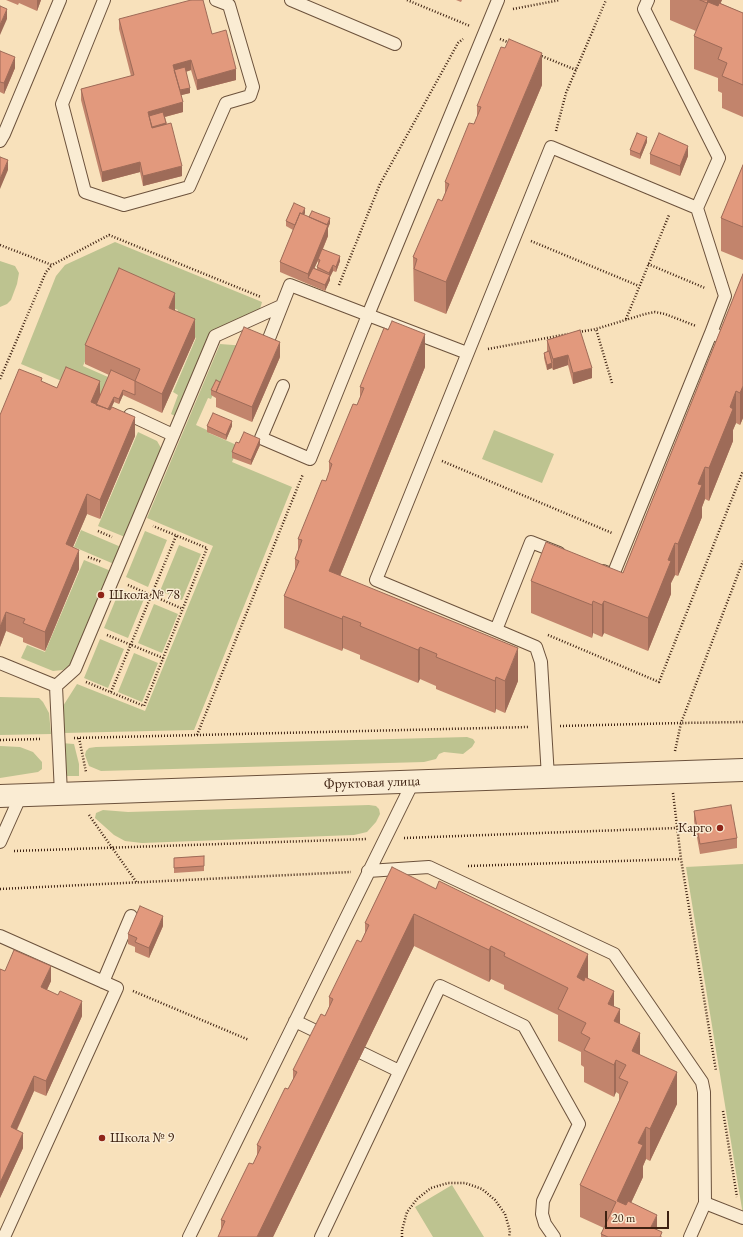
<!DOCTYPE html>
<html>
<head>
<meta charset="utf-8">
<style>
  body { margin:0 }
  #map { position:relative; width:743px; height:1237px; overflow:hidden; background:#f8e1bb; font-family:"EB Garamond",serif }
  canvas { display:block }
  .scale { position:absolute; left:605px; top:1211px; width:64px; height:18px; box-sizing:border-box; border:2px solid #3e2212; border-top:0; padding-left:5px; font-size:12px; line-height:14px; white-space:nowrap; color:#3e2212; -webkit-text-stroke:3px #faecd3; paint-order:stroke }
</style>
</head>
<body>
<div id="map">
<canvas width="743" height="1237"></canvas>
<div class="scale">20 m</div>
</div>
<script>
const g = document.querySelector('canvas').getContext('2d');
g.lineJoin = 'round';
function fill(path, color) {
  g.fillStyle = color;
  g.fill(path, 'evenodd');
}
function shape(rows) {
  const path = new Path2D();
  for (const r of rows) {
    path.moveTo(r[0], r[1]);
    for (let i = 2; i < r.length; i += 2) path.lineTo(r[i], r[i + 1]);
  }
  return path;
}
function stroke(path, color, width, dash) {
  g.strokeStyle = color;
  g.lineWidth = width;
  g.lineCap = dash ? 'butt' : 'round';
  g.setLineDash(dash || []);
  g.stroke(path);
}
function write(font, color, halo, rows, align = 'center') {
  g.font = font + ' "EB Garamond",serif';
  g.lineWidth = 3;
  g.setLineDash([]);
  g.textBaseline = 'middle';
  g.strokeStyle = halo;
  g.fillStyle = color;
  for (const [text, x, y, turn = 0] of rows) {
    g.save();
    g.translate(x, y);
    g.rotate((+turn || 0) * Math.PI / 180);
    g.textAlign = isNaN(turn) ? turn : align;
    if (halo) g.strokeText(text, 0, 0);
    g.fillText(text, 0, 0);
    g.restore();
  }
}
fill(shape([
  [115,242,262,302,260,309,212,331,175,416,171,414,178,395,173,392,196,338,171,326,178,310,118,285,83,366,108,377,100,397,21,364,56,276,65,265],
  [0,261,15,266,19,273,17,284,11,300,7,304,0,307],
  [220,344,246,346,227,388,218,384,211,399,208,398,196,425,209,431,209,433,239,446,232,462,292,487,194,730,64,733,63,706,77,684,145,711,213,546,147,518],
  [494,430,554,454,542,483,482,459],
  [138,432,157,441,161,448,160,452,125,537,98,526],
  [81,530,121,547,114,564,74,547],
  [145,531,167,540,148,587,126,577],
  [179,545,201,554,182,600,160,591],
  [84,560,111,571,72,663,63,670,53,671,21,658,27,645,45,652],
  [120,589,144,599,128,638,104,628],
  [154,604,178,614,162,653,138,643],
  [100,639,124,649,108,688,84,678],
  [134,653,158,663,142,702,118,692],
  [0,697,39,698,43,702,49,713,51,734,0,735],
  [467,737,473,739,475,742,472,747,463,754,444,752,439,754,436,759,424,762,101,771,89,766,85,755,86,751,89,748,96,747],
  [61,743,74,744,79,764,79,776,66,776],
  [0,746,20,747,33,752,42,762,42,769,38,772,0,778],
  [369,805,376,806,379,809,380,814,376,822,367,832,354,835,142,843,125,841,114,835,95,818,96,813,103,810,128,812],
  [743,864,743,1215,686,867],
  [452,1185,484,1237,433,1237,415,1207]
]), '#bdc390');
const service = shape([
  [104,0,62,104,85,192,124,205,189,187,226,103,250,96,253,87,229,5,216,0],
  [291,0,395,44],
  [648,0,644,9,719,158,697,208,725,296,711,333],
  [0,141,4,134,60,0],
  [268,341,290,285,368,315,310,459,261,438,283,386],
  [467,353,368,315,498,0],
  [130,415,173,435],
  [603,571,613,575,711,333,730,340],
  [496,630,376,580,551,147,697,208],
  [0,663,56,686,61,794],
  [56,686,75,669,215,336,281,306],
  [548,777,541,662,536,647,496,630,531,542,559,553],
  [0,842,21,795],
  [368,871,429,867,614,954,702,1082,704,1092,705,1203,690,1237],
  [0,936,117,988,4,1237],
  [103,982,131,916],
  [295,1021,328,1037],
  [362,1053,399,1071],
  [705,1203,743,1218],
  [189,1237,413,782],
  [321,1237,440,986,524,1026,579,1124,543,1201,542,1214,545,1224,554,1237]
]);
const tertiary = shape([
  [0,796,743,770]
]);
stroke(service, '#6c523c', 14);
stroke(tertiary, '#6c523c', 24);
stroke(shape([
  [407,0,470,26],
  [513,9,560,0],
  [500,39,510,43],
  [539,55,576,70],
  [556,131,566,93,606,0],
  [531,241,639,286],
  [0,245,52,265,109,235,261,297],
  [648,264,705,288],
  [339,285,380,184,458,43,463,39],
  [626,319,669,215],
  [579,332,596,329],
  [488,349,568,334],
  [0,379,46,272,52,265],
  [612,383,596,329,645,314,655,312,665,314,696,326],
  [442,461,612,533],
  [98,531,112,537],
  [88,557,102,562],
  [128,585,183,609],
  [107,635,163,658],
  [548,635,659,682,743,471],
  [86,682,144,706,207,548,153,526],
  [111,692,176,536],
  [560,726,681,723,743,561],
  [197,735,303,474],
  [74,738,529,727],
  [79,738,86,772],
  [0,740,41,739],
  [675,751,681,723,743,722],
  [673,793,681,859,716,1071],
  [89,815,137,883],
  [404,838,677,828],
  [14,851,367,839],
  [468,866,681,859],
  [0,889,351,872],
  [133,991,249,1040],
  [723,1111,737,1197],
  [402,1237,402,1230,407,1212,417,1199,431,1188,448,1183,465,1183,482,1189,495,1200,505,1214,510,1231,509,1237]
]), '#3e2212', 2.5, [1, 2]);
stroke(service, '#faecd3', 12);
stroke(tertiary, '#faecd3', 22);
fill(shape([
  [6,0,41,0,37,11,19,3,18,5],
  [456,0,462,0,461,2],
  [670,0,722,0,720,3,743,13,743,117,722,108,722,93,718,91,718,78,694,69,694,36,696,31,670,20],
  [119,19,212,34,236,80,197,90,191,70,186,72,190,93,181,95,183,112,165,117,182,176,143,186,140,172,102,182,81,100,81,89,131,76,119,29],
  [0,51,15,68,4,94,0,92],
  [542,85,446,314,414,301,413,257,445,194,445,182,474,124,477,117,477,106],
  [647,142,640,159,630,155,630,150],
  [650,154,688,156,680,176,650,164],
  [743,165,743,260,721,251,721,218],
  [305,213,304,215,309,217,330,223,328,228,328,236,323,249,340,261,336,272,333,271,330,277,330,280,325,291,308,284,308,283,308,284,280,272,280,262,293,230,286,226,286,221],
  [318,261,318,265,317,267,317,269,314,268],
  [743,274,743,418,740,425,736,423,733,430,733,441,709,501,705,499,702,507,702,517,678,576,675,575,671,583,671,594,648,651,604,633,602,637,593,633,592,638,531,613,531,581,623,573],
  [175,311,195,338,162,413,123,395,119,404,114,402,110,410,135,436,100,519,87,514,73,547,79,569,45,651,23,642,23,638,6,631,0,647,42,382,57,388,100,395,109,375,85,364,85,345],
  [580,330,592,378,573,384,568,365,553,370,552,368,547,370,544,358,544,353,547,352,547,340],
  [280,357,252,422,216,407,216,398,211,395,211,390,220,382],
  [425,367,340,576,518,681,505,713,496,709,495,713,436,689,436,686,420,679,418,683,360,659,360,655,343,648,342,651,284,628,284,596,295,570,295,559,298,551,298,539,326,481,329,473,329,462,357,405,360,398,360,387],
  [207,426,232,426,226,440,207,432],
  [260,445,251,465,232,458,232,452],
  [694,811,737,838,737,848,700,854,694,821],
  [204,856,204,871,174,873,174,858],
  [392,867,588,979,614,1007,620,1024,640,1055,677,1104,650,1161,646,1159,643,1166,643,1177,631,1203,657,1230,662,1237,601,1237,601,1234,604,1228,580,1217,580,1185,619,1101,619,1094,616,1092,614,1097,584,1082,584,1067,581,1065,581,1052,558,1041,558,1015,504,989,504,985,491,979,489,982,414,946,273,1237,218,1237,221,1229,221,1220,253,1164,257,1156,257,1145,288,1089,293,1080,293,1070,325,1016,329,1007,329,997,361,942,365,933,365,923],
  [163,926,149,958,135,952,135,947,128,944,128,934],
  [0,969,5,971,51,981,47,990,82,1016,46,1096,34,1091,17,1130,23,1148,0,1198]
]), '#c2846c');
fill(shape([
  [37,0,41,0,37,11],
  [708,0,722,0,707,35,707,3],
  [7,9,7,19,0,35,0,25],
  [542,53,542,85,446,314,446,282],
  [15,57,15,68,4,94,4,83],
  [191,60,191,70,174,75,173,65],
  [236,69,236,80,197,90,197,80],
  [190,88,190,93,178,96,178,91],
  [183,102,183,112,149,121,148,112],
  [166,123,166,129,150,133,150,128],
  [647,137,647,142,640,159,640,154],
  [688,146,688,156,680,176,680,166],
  [8,160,8,170,0,189,0,179],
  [140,162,140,172,102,182,102,172],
  [182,166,182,176,143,186,143,176],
  [305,208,305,213,297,231,297,226],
  [330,218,330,223,328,228,328,236,310,279,308,278,308,284,308,274],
  [340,256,340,261,336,272,336,267],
  [333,265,333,271,330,277,330,280,325,291,325,285,329,276,329,273],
  [175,293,175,312,169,308],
  [195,319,195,338,162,413,162,394],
  [425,334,425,367,329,603,329,571],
  [280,342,280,357,252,422,252,407],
  [568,355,568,365,553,370,553,359],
  [552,363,552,368,547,370,547,365],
  [592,368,592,378,573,384,573,373],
  [100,381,100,400,93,417,91,402],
  [743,386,743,418,740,425,740,393],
  [123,390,123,395,119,404,119,399],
  [736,391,736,423,733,430,733,441,709,501,709,468,730,407],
  [114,397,114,402,103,426,103,421],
  [135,417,135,436,100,519,100,500],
  [232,421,232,426,226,440,226,435],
  [260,439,260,445,251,465,251,460],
  [705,467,705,499,702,507,702,517,678,576,678,544,698,484],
  [87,494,87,514,66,563,66,544],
  [675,543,675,575,671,583,671,594,648,651,648,618,668,560],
  [79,550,79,569,45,651,45,632],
  [593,601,593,633,592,638,592,605],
  [604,601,604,633,602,637,602,605],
  [6,612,6,631,0,647,0,627],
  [343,616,343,648,342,651,342,619],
  [420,647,420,679,418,683,418,650],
  [518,648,518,681,505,713,505,681],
  [496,677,496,709,495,713,495,681],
  [414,914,414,946,273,1237,257,1237],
  [163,916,163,926,149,958,149,948],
  [491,946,491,979,489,982,489,950],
  [588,954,588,986,577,977],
  [51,966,51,981,41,1002,41,987],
  [614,991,614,1020,620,1009,620,1041,608,1004],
  [82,1001,82,1016,46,1096,46,1081],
  [640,1033,640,1066,632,1051],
  [616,1060,616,1092,614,1097,614,1065],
  [677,1072,677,1104,650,1161,650,1129],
  [34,1076,34,1091,11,1142,11,1127],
  [646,1127,646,1159,643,1166,643,1177,617,1233,617,1201,638,1143],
  [23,1133,23,1148,0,1198,0,1183],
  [657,1215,657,1237,651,1227]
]), '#9e6b58');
const building = shape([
  [191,0,203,0,212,34,226,30,236,69,197,80,191,60,173,65,183,102,148,112,152,128,171,123,182,166,143,176,140,162,102,172,81,89,134,75,119,19,191,0],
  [700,0,708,0,707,3,700,0],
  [708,2,718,6,719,3,743,13,743,85,722,76,727,63,718,59,722,48,694,36,708,2],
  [0,6,7,9,0,25,0,6],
  [509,39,542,53,446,282,414,269,417,259,413,257,438,199,442,201,449,184,445,182,469,123,474,124,481,107,477,106,501,47,505,48,509,39],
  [0,51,15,57,4,83,0,82,0,51],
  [185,67,190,88,180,90,174,70,185,67],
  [163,112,166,123,152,127,149,116,163,112],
  [637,133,647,137,640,154,630,150,637,133],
  [659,133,688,146,680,166,650,154,659,133],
  [0,157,8,160,0,179,0,157],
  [743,165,743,227,721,218,743,165],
  [294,203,305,208,302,214,300,213,295,225,286,221,294,203],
  [312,211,330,218,327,225,309,217,312,211],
  [300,213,328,225,308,274,280,262,300,213],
  [322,249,340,256,336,267,333,265,329,273,317,267,320,260,318,259,322,249],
  [119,268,175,293,169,308,195,319,162,394,135,381,140,369,85,345,119,268],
  [313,268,330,275,325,285,308,278,313,268],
  [743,274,743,386,740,393,736,391,730,407,733,409,709,468,705,467,698,484,702,485,678,544,675,543,668,560,671,561,648,618,604,601,602,605,593,601,592,605,531,581,546,542,623,573,743,274],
  [392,321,425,334,329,571,518,648,505,681,496,677,495,681,436,657,437,654,420,647,418,650,360,626,361,623,343,616,342,619,284,596,299,561,295,559,302,540,298,539,322,480,326,481,332,464,329,462,353,404,357,405,364,388,360,387,384,328,388,330,392,321],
  [244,327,280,342,252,407,216,392,244,327],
  [580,330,592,368,573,373,568,355,553,359,547,340,580,330],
  [549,351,552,363,547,365,544,353,549,351],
  [66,367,100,381,91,402,110,410,112,407,135,417,100,500,87,494,66,544,79,550,45,632,23,623,25,619,6,612,0,627,0,415,19,369,42,378,41,381,57,388,66,367],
  [111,370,135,381,135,395,123,390,119,399,114,397,108,409,96,405,111,370],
  [216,380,220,382,216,392,211,390,216,380],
  [213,413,232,421,226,435,207,426,213,413],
  [244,432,260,439,251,460,232,452,236,442,239,443,244,432],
  [731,805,737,838,700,844,694,811,731,805],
  [204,856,204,866,174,868,174,858,204,856],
  [392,867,436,889,439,881,588,954,577,977,584,981,585,977,614,991,608,1004,620,1009,614,1021,640,1033,632,1051,677,1072,650,1129,646,1127,638,1143,643,1145,617,1201,626,1205,628,1201,657,1215,651,1227,662,1232,660,1237,608,1237,601,1234,616,1202,580,1185,628,1082,619,1078,626,1065,616,1060,614,1065,584,1050,590,1038,581,1033,586,1023,558,1009,568,988,504,956,505,953,491,946,489,950,414,914,257,1237,218,1237,225,1221,221,1220,249,1163,253,1164,261,1147,257,1145,285,1088,288,1089,297,1072,293,1070,321,1014,325,1016,333,999,329,997,357,940,361,942,369,925,365,923,392,867],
  [140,906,163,916,149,948,135,942,137,938,128,934,140,906],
  [14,950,51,966,41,987,58,995,60,991,82,1001,46,1081,34,1076,11,1127,23,1133,0,1183,0,969,5,971,14,950]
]);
fill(building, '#e2997d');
stroke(building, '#9e6b58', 1);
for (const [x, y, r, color] of [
  [101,595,4,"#8f2418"],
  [720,828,4,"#8f2418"],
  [102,1138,4,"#8f2418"]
]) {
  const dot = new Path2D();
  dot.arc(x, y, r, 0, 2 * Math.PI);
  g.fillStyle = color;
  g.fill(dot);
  stroke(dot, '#faecd3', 1.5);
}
write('14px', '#3e2212', '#faecd3', [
  ["Школа № 78",109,595],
  ["Карго",712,828,"right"],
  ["Школа № 9",110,1138]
], 'left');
write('14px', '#3e2212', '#faecd3', [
  ["Фруктовая улица",372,783,-2]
]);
</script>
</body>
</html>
